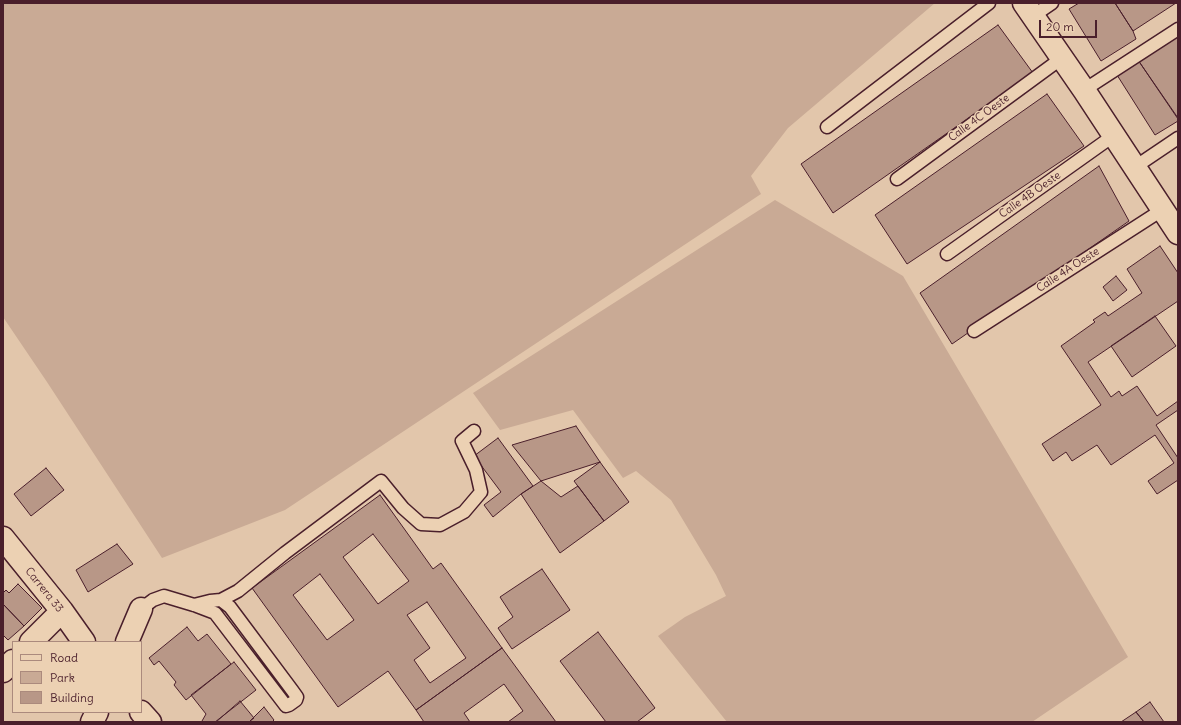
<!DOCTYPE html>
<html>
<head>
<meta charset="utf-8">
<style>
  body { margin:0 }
  #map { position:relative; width:1181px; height:725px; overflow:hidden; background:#e2c6ab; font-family:Delius,sans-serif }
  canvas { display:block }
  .frame { position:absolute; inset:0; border:4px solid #4a1f2b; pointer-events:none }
  .legend { position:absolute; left:12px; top:641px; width:130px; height:72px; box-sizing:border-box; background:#ecd1b3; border:1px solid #ab8a7d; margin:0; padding:5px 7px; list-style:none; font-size:12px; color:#4a1f2b }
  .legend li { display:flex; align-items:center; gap:8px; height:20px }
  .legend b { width:20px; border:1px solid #ab8a7d }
  .scale { position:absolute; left:1039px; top:20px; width:58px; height:18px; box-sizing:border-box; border:2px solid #4a1f2b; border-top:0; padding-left:5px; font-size:12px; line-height:14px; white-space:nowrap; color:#4a1f2b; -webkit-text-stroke:3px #ecd1b3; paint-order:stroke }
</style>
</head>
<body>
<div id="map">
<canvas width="1181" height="725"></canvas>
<div class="frame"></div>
<ul class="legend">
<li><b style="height:5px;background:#ecd1b3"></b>Road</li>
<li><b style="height:11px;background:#c9aa95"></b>Park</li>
<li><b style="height:11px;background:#b89787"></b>Building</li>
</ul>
<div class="scale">20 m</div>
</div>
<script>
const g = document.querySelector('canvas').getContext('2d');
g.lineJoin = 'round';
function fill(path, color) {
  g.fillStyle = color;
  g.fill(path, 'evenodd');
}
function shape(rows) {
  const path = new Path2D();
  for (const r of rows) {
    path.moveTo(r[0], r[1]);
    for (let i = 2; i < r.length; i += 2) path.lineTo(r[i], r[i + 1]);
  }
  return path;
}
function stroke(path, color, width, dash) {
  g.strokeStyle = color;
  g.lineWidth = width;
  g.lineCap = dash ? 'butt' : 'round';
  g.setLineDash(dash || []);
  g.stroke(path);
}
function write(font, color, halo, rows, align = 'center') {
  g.font = font + ' Delius,sans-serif';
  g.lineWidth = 3;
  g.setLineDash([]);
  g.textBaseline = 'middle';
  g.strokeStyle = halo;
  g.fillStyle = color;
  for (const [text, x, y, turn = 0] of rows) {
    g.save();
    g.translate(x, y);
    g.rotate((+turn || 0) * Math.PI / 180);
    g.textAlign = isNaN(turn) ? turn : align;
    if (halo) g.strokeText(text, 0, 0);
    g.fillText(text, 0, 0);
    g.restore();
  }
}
fill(shape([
  [3,3,935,3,788,128,751,176,761,194,285,510,162,558,47,382,3,317],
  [775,200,903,276,1128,657,1032,722,727,722,658,636,685,617,726,596,716,575,671,500,636,471,623,478,573,410,500,430,473,393]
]), '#c9aa95');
const building = shape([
  [1079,3,1115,3,1133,31,1136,39,1101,61,1069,9,1079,3],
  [1115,3,1176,3,1133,31,1115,3],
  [998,25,1033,73,833,213,801,164,998,25],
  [1178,34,1178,118,1138,60,1178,34],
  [1138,60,1178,119,1178,121,1155,135,1117,75,1138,60],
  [1047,94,1084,146,907,264,875,215,1047,94],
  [1099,166,1129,221,952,344,920,293,1099,166],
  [1160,246,1178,273,1178,301,1088,362,1111,397,1119,391,1122,396,1137,386,1157,416,1178,401,1178,410,1156,425,1178,458,1178,480,1157,494,1148,481,1174,463,1155,435,1111,465,1097,445,1072,461,1066,452,1053,461,1042,444,1101,405,1061,346,1095,322,1093,320,1105,312,1108,316,1142,293,1127,269,1160,246],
  [1116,276,1127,290,1113,301,1103,287,1116,276],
  [1155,316,1176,346,1132,377,1111,346,1155,316],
  [576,426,600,462,541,481,512,445,576,426],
  [498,438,533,486,521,494,493,517,484,505,501,492,474,456,498,438],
  [600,462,629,502,604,521,574,481,600,462],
  [46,468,64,490,31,516,14,494,46,468],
  [541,481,561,497,578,486,604,521,560,553,521,494,541,481],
  [380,495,433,569,441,563,502,648,416,710,388,671,338,707,252,588,380,495],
  [373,534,409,581,378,604,343,557,373,534],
  [320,574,354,620,327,640,293,595,320,574],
  [427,602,466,658,430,683,414,660,430,648,407,615,427,602],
  [117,544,133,564,88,592,76,570,117,544],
  [542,569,570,610,512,649,498,628,513,617,500,597,542,569],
  [18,584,42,608,24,626,3,604,3,593,6,590,9,593,18,584],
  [3,604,24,626,8,640,3,635,3,604],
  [187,627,198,641,207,634,231,664,186,700,174,685,176,682,159,661,154,665,149,658,187,627],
  [598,632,655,708,637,722,606,722,560,661,598,632],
  [502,648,556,722,508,722,523,711,504,684,464,713,470,722,424,722,416,710,502,648],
  [234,662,256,690,215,722,203,722,202,721,206,714,191,695,234,662],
  [240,701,254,718,249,722,216,722,240,701],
  [1150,702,1164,722,1144,722,1136,712,1150,702],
  [264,707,274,720,272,722,249,722,264,707],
  [1136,712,1144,722,1121,722,1136,712]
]);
fill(building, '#b89787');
stroke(building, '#4a1f2b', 1);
const lane = shape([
  [1033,16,1052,3],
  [1084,90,1178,29],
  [827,127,989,3],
  [1135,167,1178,138],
  [897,179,1062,58],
  [947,254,1113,136],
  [974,331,1162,210],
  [221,600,238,591,285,553,381,481,403,508,421,524,440,525,464,512,481,492,476,470,462,441,474,431],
  [141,609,153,600,164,596,194,605,215,613,286,706,289,705,296,700,297,697,292,690,230,607,221,600,210,601,194,605]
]);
const street = shape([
  [1024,3,1084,90,1178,233],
  [3,538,62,611,84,642],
  [31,642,62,611],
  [127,642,141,609],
  [3,671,13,661],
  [141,712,150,722],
  [92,722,97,712]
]);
stroke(lane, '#4a1f2b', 15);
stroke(street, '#4a1f2b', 25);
stroke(lane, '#ecd1b3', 12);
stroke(street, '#ecd1b3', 22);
write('11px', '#4a1f2b', '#ecd1b3', [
  ["Calle 4C Oeste",979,118,-36],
  ["Calle 4B Oeste",1030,195,-35],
  ["Calle 4A Oeste",1068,270,-33],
  ["Carrera 33",44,590,51]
]);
</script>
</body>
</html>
